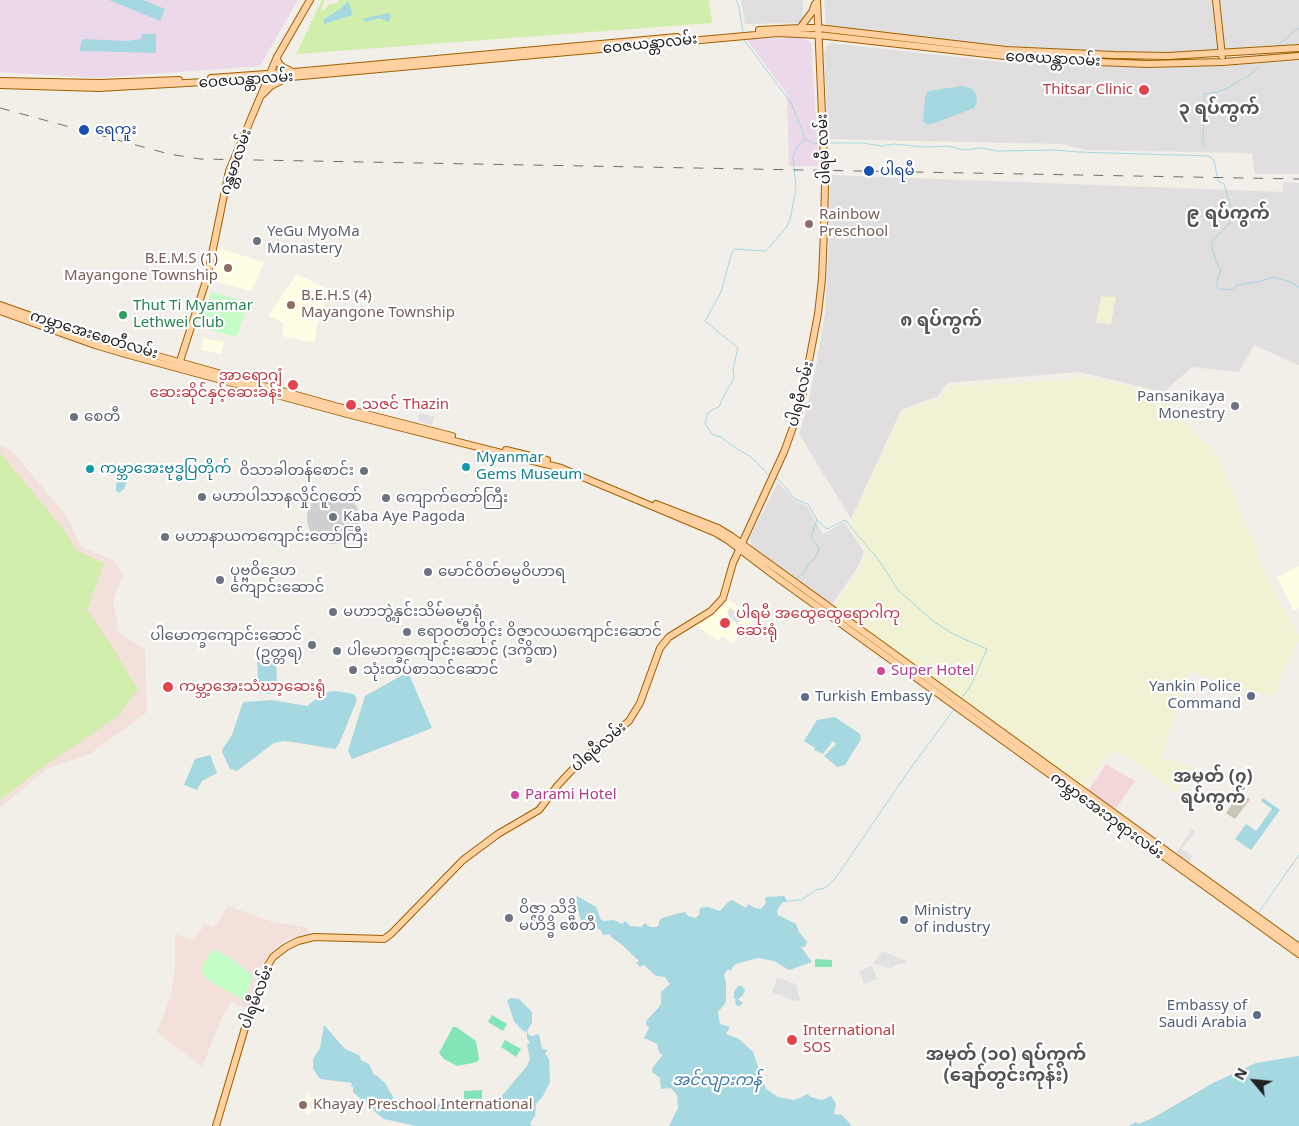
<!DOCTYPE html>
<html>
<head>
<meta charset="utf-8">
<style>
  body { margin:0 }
  #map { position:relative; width:1299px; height:1126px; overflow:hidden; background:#f2eee8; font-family:"Noto Sans",sans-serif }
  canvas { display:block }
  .north { position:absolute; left:1229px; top:1056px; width:50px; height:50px; -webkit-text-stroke:4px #fff; paint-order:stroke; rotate:298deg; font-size:14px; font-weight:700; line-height:20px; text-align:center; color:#212121 }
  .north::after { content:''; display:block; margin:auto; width:18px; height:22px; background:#212121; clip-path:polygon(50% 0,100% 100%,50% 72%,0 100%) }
</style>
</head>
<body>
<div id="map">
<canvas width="1299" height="1126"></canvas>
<div class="north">N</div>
</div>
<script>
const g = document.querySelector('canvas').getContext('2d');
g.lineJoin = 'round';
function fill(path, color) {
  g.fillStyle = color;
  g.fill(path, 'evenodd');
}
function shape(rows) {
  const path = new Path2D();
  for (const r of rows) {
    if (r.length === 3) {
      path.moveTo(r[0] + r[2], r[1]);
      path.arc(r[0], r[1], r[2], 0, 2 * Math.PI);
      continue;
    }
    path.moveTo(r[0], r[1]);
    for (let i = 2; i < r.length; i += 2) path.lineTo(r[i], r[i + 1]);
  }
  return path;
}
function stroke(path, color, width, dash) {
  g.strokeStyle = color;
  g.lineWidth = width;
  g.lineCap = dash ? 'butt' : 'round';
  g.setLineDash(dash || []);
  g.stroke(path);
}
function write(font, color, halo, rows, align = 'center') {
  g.font = font + ' "Noto Sans","Noto Sans Myanmar",sans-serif';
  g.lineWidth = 4.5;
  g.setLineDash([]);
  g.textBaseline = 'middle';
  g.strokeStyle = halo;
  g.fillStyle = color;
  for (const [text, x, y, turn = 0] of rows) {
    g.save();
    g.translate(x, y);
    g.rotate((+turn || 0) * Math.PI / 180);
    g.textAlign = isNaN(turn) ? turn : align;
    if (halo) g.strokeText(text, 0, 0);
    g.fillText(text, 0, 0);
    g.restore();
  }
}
fill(shape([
  [741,0,803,0,803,23,745,24],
  [824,0,1212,0,1217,51,1147,53,1006,46,830,27,826,24],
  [1220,0,1299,0,1299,44,1225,49],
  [831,43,1002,62,1145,68,1220,66,1299,61,1299,174,1255,174,1252,153,1086,150,1062,144,828,139,824,53,826,47],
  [829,175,1283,192,1283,182,1299,183,1299,365,1254,345,1239,372,1192,367,1164,392,1079,372,947,383,938,396,901,410,851,519,799,434,807,408,817,361,825,313,830,218],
  [778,482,794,500,807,506,823,534,844,522,864,552,858,567,831,606,752,546,750,538]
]), '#e0dede');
fill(shape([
  [1106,764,1135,781,1115,810,1088,791]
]), '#f3d7d8');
fill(shape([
  [0,0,298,0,260,66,99,78,0,72],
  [799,37,811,42,819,166,789,166,787,94,746,39]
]), '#ebd9e9');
fill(shape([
  [215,247,264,262,252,291,209,280],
  [297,274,330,290,317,326,315,343,282,336,283,323,268,316],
  [204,338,224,342,221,354,201,350],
  [1299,566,1299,608,1294,611,1277,577],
  [729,600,755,619,732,644,723,636,718,641,696,625,703,622,720,608,722,609],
  [308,1094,313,1099,308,1105,313,1110,308,1115,298,1105]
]), '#fffde4');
fill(shape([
  [333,518,26]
]), '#cfcfcf');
fill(shape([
  [0,445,12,451,68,518,81,547,113,560,123,575,113,601,119,633,145,650,147,712,90,754,48,768,0,808],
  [228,906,270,921,305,927,310,933,286,940,275,948,267,958,259,972,247,1008,231,1001,222,1017,202,1067,157,1032,168,1003,172,987,175,969,175,934,192,940,198,935,205,923,214,928]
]), '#f4e0db');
fill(shape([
  [1239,794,1250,799,1235,819,1226,813]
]), '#c8c6b2');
fill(shape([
  [1101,296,1116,297,1111,324,1096,323],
  [1077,375,1165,394,1173,412,1199,437,1209,445,1224,469,1249,531,1257,548,1262,566,1280,604,1299,634,1299,642,1296,645,1281,676,1274,697,1189,672,1161,757,1191,767,1176,791,1145,769,1117,752,1104,758,1084,788,988,716,832,607,861,568,867,552,849,526,903,411,940,398,943,393,951,386,1066,380,1072,380]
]), '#f1f1d3');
fill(shape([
  [322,0,325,0,321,10,324,10,329,4,338,3,339,0,709,0,712,23,296,54],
  [348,2,352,15,324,23,324,19,340,9],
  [0,453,64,530,76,550,104,563,87,610,113,648,138,690,118,716,45,765,0,800]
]), '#d1eeac');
fill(shape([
  [211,292,248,302,237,337,201,327],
  [213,949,229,957,253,976,244,1000,212,983,205,977,201,968]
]), '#c4fdc5');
fill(shape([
  [815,959,832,960,832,967,815,967],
  [492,1015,507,1024,503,1031,488,1022],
  [453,1027,456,1027,476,1041,479,1059,477,1062,457,1066,444,1059,439,1053],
  [505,1040,521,1049,516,1057,501,1047],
  [482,1090,482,1099,464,1099,464,1091]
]), '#83e4b8');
fill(shape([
  [420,413,435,417,432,425,418,421],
  [476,455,494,459,492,466,474,462],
  [730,608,740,614,742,612,746,616,737,624,728,615,729,614,727,612],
  [1192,829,1195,831,1182,849,1193,856,1189,863,1175,854],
  [882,951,906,961,907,963,896,965,891,968,873,964],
  [872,966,877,979,864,984,859,971],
  [777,978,796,984,800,1000,794,1001,772,992]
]), '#e1e1e1');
fill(shape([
  [109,0,143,0,165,9,160,21],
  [348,1,353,15,324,24,324,19,340,9],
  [389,13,391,15,389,22,379,18,366,22,362,19],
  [142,34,156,34,156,53,80,51,81,41,83,39,127,41,141,39],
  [963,86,971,88,976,94,977,102,974,108,932,124,926,124,923,121,925,97,928,91],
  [127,464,129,467,128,478,124,489,119,493,116,490,117,477,123,465],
  [271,648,274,650,276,656,277,688,273,694,260,693,258,683,257,653,262,649],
  [408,672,432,728,352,759,348,751,365,696],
  [336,691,354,694,357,700,339,744,335,749,293,742,283,741,274,743,237,771,230,769,222,752,223,748,232,735,242,705,244,702,272,700,307,706,325,692],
  [835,717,860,734,861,739,845,765,837,767,824,756,836,744,833,741,823,754,814,750,815,748,804,741,817,720],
  [210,755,217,773,202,781,197,790,184,785,195,759],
  [1263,798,1280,810,1251,850,1235,839,1246,824,1256,831,1272,809,1261,801],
  [577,896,596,907,601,920,604,921,614,920,622,924,625,921,630,926,641,927,645,923,650,927,656,927,659,925,659,921,662,918,680,913,685,912,688,916,695,918,699,915,700,908,708,907,720,911,728,902,732,900,746,908,748,904,755,908,761,909,766,903,765,900,766,897,784,896,788,902,783,902,779,907,777,911,778,915,796,924,799,932,807,942,805,947,801,947,812,962,789,970,774,961,758,958,735,964,731,970,727,970,724,975,726,983,726,1002,718,1012,720,1024,730,1027,726,1034,739,1039,753,1052,766,1089,778,1097,793,1100,800,1098,807,1094,811,1097,822,1100,831,1096,836,1104,834,1114,842,1115,852,1126,669,1126,678,1108,677,1095,671,1088,661,1089,660,1078,652,1072,653,1067,663,1055,660,1054,657,1044,644,1038,649,1028,646,1024,647,1020,659,1007,661,1003,661,992,670,984,665,977,656,976,644,965,640,967,636,963,639,961,621,944,611,937,610,934,603,935,601,930,596,928,592,931,590,925,581,920,575,901],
  [738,986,742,986,745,990,743,995,738,999,743,1003,740,1006,736,1005,735,1002,736,1000,734,998,734,992],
  [511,998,519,999,532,1012,532,1023,527,1031,529,1035,532,1036,539,1034,542,1049,548,1050,545,1053,549,1059,550,1082,543,1096,536,1104,535,1116,530,1123,532,1126,416,1126,384,1119,374,1111,372,1106,365,1103,353,1092,353,1087,351,1086,352,1083,320,1079,313,1069,313,1059,320,1048,324,1025,345,1049,359,1055,361,1060,369,1064,374,1075,376,1075,385,1083,393,1097,392,1103,396,1105,401,1102,404,1105,412,1102,413,1104,420,1101,439,1104,446,1101,451,1108,455,1109,460,1106,465,1107,474,1102,500,1098,527,1066,530,1059,527,1044,530,1043,527,1038,527,1032,523,1031,514,1021,507,1000],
  [1299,1056,1299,1126,1129,1126,1136,1122,1138,1124,1153,1118,1213,1083,1256,1063]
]), '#a6d8e1');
stroke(shape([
  [736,0,739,7,743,33],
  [744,40,791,103,802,129,804,139,796,149,793,157,796,188,790,220,786,228,766,251,735,249,732,252,721,292,705,321,738,348,733,369,734,376,732,382,725,393,719,407,711,410,707,415,705,424,713,435,721,437,731,445,751,457,769,475],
  [1277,46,1299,28],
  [805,139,813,143,820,143],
  [826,143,863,143,881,146,894,144,924,147,948,146,964,150,980,148,998,151,1056,150,1078,152,1209,156,1214,160,1218,181,1224,184,1230,204,1230,223,1213,240,1211,244,1216,262,1221,270,1216,284,1219,289,1233,290,1237,285,1262,281,1272,277,1288,281,1299,287],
  [1203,146,1204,94,1218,92,1229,87,1251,74,1258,67],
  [775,478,780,481,795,499,808,504,817,520,812,533,812,539,816,543,819,549,814,559,809,563,804,573,796,579],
  [817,520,827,529,845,520,878,559,898,590,933,621,953,634,987,649,971,685,961,699],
  [788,901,801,900,816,890,825,888,835,879,905,776,955,708],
  [1259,912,1299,855]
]), '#a6d8e1', 1);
const major = shape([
  [817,0,820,68],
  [1216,0,1222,56],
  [800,28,812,12,815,4],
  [759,30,800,28,818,28,1006,50,1114,55,1168,56,1299,48],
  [277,57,278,62,281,66,291,71],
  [211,78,294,72,677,37],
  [0,81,99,83,179,80],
  [0,85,99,88,291,77,778,33,818,35,1005,56,1071,61,1148,64,1223,62,1299,56],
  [262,95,271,86,285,79],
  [0,305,97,339,335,406,452,436],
  [0,311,95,345,129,355,347,414,561,468,716,533,729,541,775,576,1299,954],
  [179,364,207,278,229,171,277,57,310,0],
  [506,450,547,460],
  [656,504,718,528,731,536,1299,947],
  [216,1126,245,1028,268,965,273,957,286,947,298,941,314,937,384,939,391,934,463,860,498,834,539,810,558,785,572,770,596,748,629,721,640,703,660,648,669,637,711,611,723,598,733,563,784,452,800,408,818,314,822,279,824,230]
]);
stroke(major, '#9f6000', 8);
stroke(major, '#ffd0a0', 6);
stroke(shape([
  [0,108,169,154,200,159,1299,179]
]), '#6f6f6f', 1, [10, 10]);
const majorBridge = shape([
  [820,68,825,185,824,230]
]);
stroke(majorBridge, '#9f6000', 8, []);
stroke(majorBridge, '#ffd0a0', 6);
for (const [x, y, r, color] of [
  [1144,90,6,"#e0444e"],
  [84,130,6,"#1a4fb4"],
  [869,171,6,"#1a4fb4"],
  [809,224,5,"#8d6e63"],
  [257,241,5,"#6b7280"],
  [228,268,5,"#8d6e63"],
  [291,305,5,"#8d6e63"],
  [123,315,5,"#2e9e5b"],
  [293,385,6,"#e0444e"],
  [351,405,6,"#e0444e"],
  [1235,406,5,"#6b7280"],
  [74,417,5,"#6b7280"],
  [466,467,5,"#0f9aa8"],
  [90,469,5,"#0f9aa8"],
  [364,471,5,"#6b7280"],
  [202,497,5,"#6b7280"],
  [386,498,5,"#6b7280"],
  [333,517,5,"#6b7280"],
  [165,537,5,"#6b7280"],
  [428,572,5,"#6b7280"],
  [220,580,5,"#6b7280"],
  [333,612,5,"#6b7280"],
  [725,623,6,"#e0444e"],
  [407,632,5,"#6b7280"],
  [312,645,5,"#6b7280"],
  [337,651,5,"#6b7280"],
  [353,670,5,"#6b7280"],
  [881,671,5,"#d1479c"],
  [168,687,6,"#e0444e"],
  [1251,696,5,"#5c6f8a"],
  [805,697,5,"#5c6f8a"],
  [515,795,5,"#d1479c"],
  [509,918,5,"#6b7280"],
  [904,920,5,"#5c6f8a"],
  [1257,1015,5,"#5c6f8a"],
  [792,1040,6,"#e0444e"],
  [303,1105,5,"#8d6e63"]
]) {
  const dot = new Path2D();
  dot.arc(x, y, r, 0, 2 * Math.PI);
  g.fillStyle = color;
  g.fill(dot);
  stroke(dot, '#fff', 2);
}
write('15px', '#212121', '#fff', [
  ["ဝေဇယန္တာလမ်း",650,44,-6],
  ["ဝေဇယန္တာလမ်း",1053,59,3],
  ["ဝေဇယန္တာလမ်း",246,80,-4],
  ["ပါရမီ လမ်း",824,149,-93],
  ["ဂန္တမာလမ်း",236,162,-71],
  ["ကမ္ဘာအေးစေတီလမ်း",94,335,17],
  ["ပါရမီလမ်း",801,394,-76],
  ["ပါရမီလမ်း",599,747,-41],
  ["ကမ္ဘာအေးဘုရားလမ်း",1107,816,36],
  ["ပါရမီလမ်း",257,997,-69]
]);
write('15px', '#be3a42', '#fff', [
  ["Thitsar Clinic",1133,90,"right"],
  ["အာရောဂျံ",282,376,"right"],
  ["ဆေးဆိုင်နှင့်ဆေးခန်း",282,393,"right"],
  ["သဇင် Thazin",362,405],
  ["ပါရမီ အထွေထွေရောဂါကု",736,614],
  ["ဆေးရုံ",736,631],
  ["ကမ္ဘာ့အေးသံဃာ့ဆေးရုံ",179,687],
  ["International",803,1031],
  ["SOS",803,1048]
], 'left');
write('15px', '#164399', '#fff', [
  ["ရေကူး",95,130],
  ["ပါရမီ",880,171]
], 'left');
write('15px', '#785e54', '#fff', [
  ["Rainbow",819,215],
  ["Preschool",819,232],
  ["B.E.M.S (1)",218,259,"right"],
  ["Mayangone Township",218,276,"right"],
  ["B.E.H.S (4)",301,296],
  ["Mayangone Township",301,313],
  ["Khayay Preschool International",313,1105]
], 'left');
write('15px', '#5b616d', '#fff', [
  ["YeGu MyoMa",267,232],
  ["Monastery",267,249],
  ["Pansanikaya",1225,397,"right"],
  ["Monestry",1225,414,"right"],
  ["စေတီ",84,417],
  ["ဝိသာခါတန်စောင်း",354,471,"right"],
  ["မဟာပါသာနလှိုင်ဂူတော်",212,497],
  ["ကျောက်တော်ကြီး",396,498],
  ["Kaba Aye Pagoda",343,517],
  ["မဟာနာယကကျောင်းတော်ကြီး",175,537],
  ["ပုဗ္ဗဝိဒေဟ",230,571],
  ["ကျောင်းဆောင်",230,588],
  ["မောင်ဝိတ်ဓမ္မဝိဟာရ",438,572],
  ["မဟာဘွဲ့နှင်းသိမ်ဓမ္မာရုံ",343,612],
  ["ဧရာဝတီတိုင်း ဝိဇ္ဇာလယကျောင်းဆောင်",417,632],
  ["ပါမောက္ခကျောင်းဆောင်",302,636,"right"],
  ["(ဥတ္တရ)",302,653,"right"],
  ["ပါမောက္ခကျောင်းဆောင် (ဒက္ခိဏ)",347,651],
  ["သုံးထပ်စာသင်ဆောင်",363,670],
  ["ဝိဇ္ဇာ သိဒ္ဓိ",519,909],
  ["မဟိဒ္ဓိ စေတီ",519,926]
], 'left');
write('15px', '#27864d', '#fff', [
  ["Thut Ti Myanmar",133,306],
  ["Lethwei Club",133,323]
], 'left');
write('15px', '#0d838f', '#fff', [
  ["Myanmar",476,458],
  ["Gems Museum",476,475],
  ["ကမ္ဘာအေးဗုဒ္ဓပြတိုက်",100,469]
], 'left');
write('15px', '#b23c85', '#fff', [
  ["Super Hotel",891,671],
  ["Parami Hotel",525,795]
], 'left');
write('15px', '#4e5e75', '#fff', [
  ["Yankin Police",1241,687],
  ["Command",1241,704],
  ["Turkish Embassy",815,697,"left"],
  ["Ministry",914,911,"left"],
  ["of industry",914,928,"left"],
  ["Embassy of",1247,1006],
  ["Saudi Arabia",1247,1023]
], 'right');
write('italic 16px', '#427ba7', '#fff', [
  ["အင်လျားကန်",717,1080]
]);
write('bold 18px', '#545454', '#fff', [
  ["၃ ရပ်ကွက်",1219,109],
  ["၉ ရပ်ကွက်",1228,214],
  ["၈ ရပ်ကွက်",941,321],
  ["အမှတ် (၇)",1213,777],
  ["ရပ်ကွက်",1213,798],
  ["အမှတ် (၁၀) ရပ်ကွက်",1006,1055],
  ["(ချော်တွင်းကုန်း)",1006,1076]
]);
</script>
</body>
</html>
